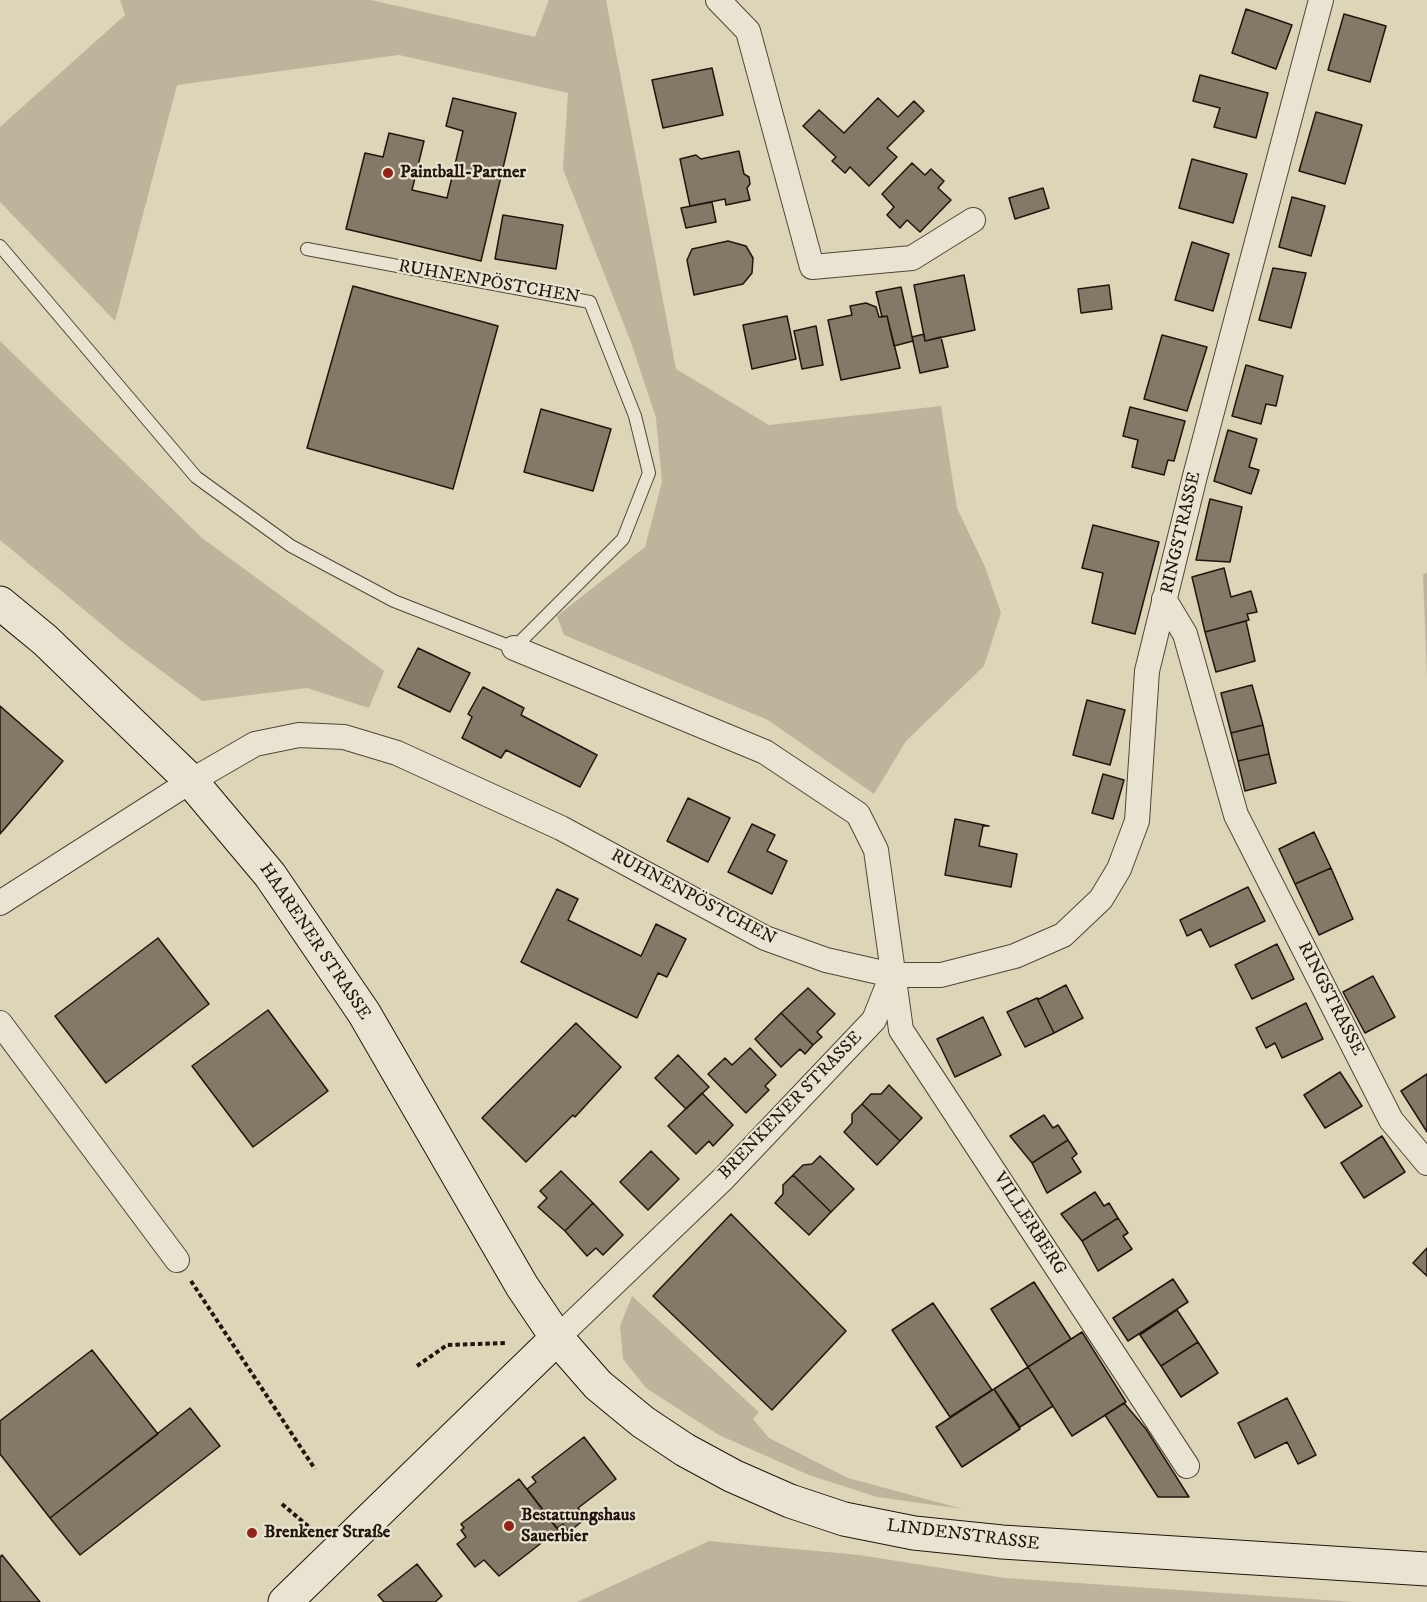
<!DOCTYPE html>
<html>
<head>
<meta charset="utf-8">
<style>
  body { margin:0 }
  canvas { display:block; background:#ddd5b8 }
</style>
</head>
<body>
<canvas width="1427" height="1602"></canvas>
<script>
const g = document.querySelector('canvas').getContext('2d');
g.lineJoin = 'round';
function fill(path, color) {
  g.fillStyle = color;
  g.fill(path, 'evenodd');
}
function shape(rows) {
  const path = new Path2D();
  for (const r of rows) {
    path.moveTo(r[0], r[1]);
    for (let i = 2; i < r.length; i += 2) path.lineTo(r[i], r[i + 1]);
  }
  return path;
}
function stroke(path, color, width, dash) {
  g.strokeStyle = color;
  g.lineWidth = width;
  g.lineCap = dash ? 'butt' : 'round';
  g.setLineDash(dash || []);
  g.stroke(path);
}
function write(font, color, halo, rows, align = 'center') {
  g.font = font + ' "IM FELL DW Pica",serif';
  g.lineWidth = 4.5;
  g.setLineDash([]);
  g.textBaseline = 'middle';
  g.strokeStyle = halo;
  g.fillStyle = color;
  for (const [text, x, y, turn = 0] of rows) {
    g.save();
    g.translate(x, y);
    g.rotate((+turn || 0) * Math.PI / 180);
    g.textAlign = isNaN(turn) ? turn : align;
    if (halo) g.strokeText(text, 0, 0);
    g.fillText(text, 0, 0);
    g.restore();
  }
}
fill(shape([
  [120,0,371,0,535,37,549,0,606,0,676,369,769,425,941,406,957,508,985,567,1001,613,984,666,906,741,874,794,768,720,564,635,557,616,645,547,662,482,656,418,632,345,563,169,568,93,399,55,177,85,115,321,0,202,0,127,125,15],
  [0,341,202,538,384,671,369,708,307,688,202,701,124,643,0,540],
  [1427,572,1427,676,1423,575],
  [632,1296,759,1412,753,1419,769,1438,848,1478,963,1509,877,1497,809,1475,719,1435,646,1388,623,1359,620,1326],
  [709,1541,859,1555,1005,1578,1354,1602,577,1602]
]), '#bdb49b');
const building = shape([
  [1246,9,1292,25,1276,69,1232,53,1246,9],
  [1344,14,1386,26,1370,82,1328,70,1344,14],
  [712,68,723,115,663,128,652,80,712,68],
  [1200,75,1268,93,1256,138,1214,127,1220,108,1193,101,1200,75],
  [453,98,516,113,481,261,346,229,365,153,383,157,389,133,424,141,412,190,447,198,463,131,446,126,453,98],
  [878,98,898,117,914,101,924,111,887,148,897,157,869,186,850,167,845,173,832,161,836,157,803,126,819,110,844,133,878,98],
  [1316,112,1362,125,1345,184,1299,171,1316,112],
  [739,151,744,174,749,177,750,184,747,188,750,200,726,205,725,199,690,206,680,159,696,155,701,159,739,151],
  [1192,159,1247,174,1233,223,1179,208,1192,159],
  [912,163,925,175,931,169,944,181,938,188,951,200,920,232,907,220,900,228,887,215,894,207,882,194,912,163],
  [1043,188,1049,208,1015,219,1009,198,1043,188],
  [1292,197,1325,206,1311,256,1279,247,1292,197],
  [712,202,716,222,686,228,681,208,712,202],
  [503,215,563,225,556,269,495,259,503,215],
  [728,241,746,246,753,258,752,273,743,284,694,295,687,260,692,249,728,241],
  [1192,242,1229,254,1213,311,1175,300,1192,242],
  [1273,268,1306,273,1291,328,1259,320,1273,268],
  [964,275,975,330,925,341,914,285,964,275],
  [1109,285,1112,309,1081,313,1078,289,1109,285],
  [353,286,498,326,453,489,307,448,353,286],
  [901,287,913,341,894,346,887,316,882,317,876,292,901,287],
  [866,303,876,307,879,317,887,316,900,368,841,380,828,320,852,315,850,306,866,303],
  [787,316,796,359,752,369,743,325,787,316],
  [816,326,823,365,802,369,794,331,816,326],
  [924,334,925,341,941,337,948,367,920,373,912,337,924,334],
  [1162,335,1207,347,1187,411,1144,399,1162,335],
  [1246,365,1283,376,1276,406,1266,404,1261,424,1232,416,1246,365],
  [1130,407,1185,421,1174,461,1168,460,1164,475,1132,467,1138,440,1123,436,1130,407],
  [541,409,611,429,593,491,524,472,541,409],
  [1228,430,1257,439,1249,467,1259,470,1251,494,1214,481,1228,430],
  [1210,499,1242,507,1230,562,1196,560,1210,499],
  [1093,525,1159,542,1135,634,1092,623,1103,573,1082,568,1093,525],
  [1224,568,1231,597,1251,591,1257,612,1247,614,1249,620,1205,632,1192,577,1224,568],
  [1246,621,1255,661,1216,672,1205,632,1246,621],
  [418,648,470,673,450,712,398,687,418,648],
  [1252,685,1263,725,1231,733,1221,693,1252,685],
  [483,687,524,708,521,715,597,755,580,787,506,750,501,758,462,738,472,717,468,714,483,687],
  [1087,700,1125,710,1110,765,1073,755,1087,700],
  [0,706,63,761,0,834,0,706],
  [1263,725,1269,754,1238,761,1231,733,1263,725],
  [1269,754,1276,783,1245,791,1238,761,1269,754],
  [1103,774,1124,780,1113,819,1092,813,1103,774],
  [688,798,730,818,708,862,667,841,688,798],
  [955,819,989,826,983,826,979,846,1017,854,1011,887,945,875,955,819],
  [752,824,775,835,767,851,787,861,772,894,728,872,752,824],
  [1314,832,1331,868,1295,884,1279,849,1314,832],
  [1331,868,1353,919,1319,935,1295,884,1331,868],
  [1248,887,1265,921,1210,947,1201,929,1187,936,1180,920,1248,887],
  [557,889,578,899,568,920,641,956,656,924,686,939,667,977,658,973,637,1018,521,962,557,889],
  [158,938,209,1004,106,1083,55,1016,158,938],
  [1277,944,1294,979,1252,999,1235,965,1277,944],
  [1373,976,1395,1017,1365,1033,1343,992,1373,976],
  [1066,985,1083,1018,1054,1033,1037,998,1039,999,1066,985],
  [808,988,835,1014,817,1032,822,1037,813,1045,781,1013,808,988],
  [1037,998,1054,1033,1025,1047,1007,1012,1037,998],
  [1306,1003,1323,1039,1282,1058,1275,1043,1266,1048,1256,1028,1306,1003],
  [268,1010,328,1091,253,1147,192,1066,268,1010],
  [781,1013,813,1045,805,1054,800,1049,781,1067,755,1039,781,1013],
  [983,1017,1001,1055,955,1077,937,1039,983,1017],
  [576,1023,621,1067,575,1117,573,1115,526,1162,482,1118,576,1023],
  [750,1048,776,1075,765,1086,769,1090,746,1113,708,1074,725,1058,732,1065,750,1048],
  [678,1055,709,1087,686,1109,655,1078,678,1055],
  [1340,1072,1362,1106,1325,1128,1304,1095,1340,1072],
  [1427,1074,1427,1132,1401,1091,1427,1074],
  [889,1085,922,1118,900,1141,862,1104,871,1094,881,1094,889,1085],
  [702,1093,733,1125,713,1146,709,1141,696,1154,668,1126,702,1093],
  [862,1104,900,1141,877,1165,844,1132,852,1123,852,1114,862,1104],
  [1044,1115,1053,1128,1058,1125,1068,1140,1032,1163,1010,1136,1044,1115],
  [1382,1136,1405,1172,1364,1198,1341,1163,1382,1136],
  [1068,1140,1077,1154,1072,1158,1081,1172,1047,1193,1032,1163,1068,1140],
  [651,1151,679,1179,648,1210,620,1182,651,1151],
  [820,1156,854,1189,831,1212,793,1175,803,1165,812,1164,820,1156],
  [561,1171,593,1203,565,1231,538,1207,547,1198,540,1191,561,1171],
  [793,1175,831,1212,809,1235,775,1203,783,1194,783,1185,793,1175],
  [1095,1192,1104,1206,1109,1203,1118,1218,1082,1241,1061,1214,1095,1192],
  [593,1203,623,1235,603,1255,596,1248,587,1256,565,1231,593,1203],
  [731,1214,846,1331,772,1410,653,1296,731,1214],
  [1118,1218,1128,1233,1123,1236,1132,1249,1098,1271,1082,1241,1118,1218],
  [1427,1248,1427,1276,1413,1263,1427,1248],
  [1173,1279,1188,1302,1128,1341,1113,1318,1173,1279],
  [1034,1282,1071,1339,1028,1367,991,1309,1034,1282],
  [933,1303,992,1390,950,1417,892,1330,933,1303],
  [1177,1310,1198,1342,1161,1366,1140,1335,1177,1310],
  [1082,1332,1126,1402,1072,1436,1028,1367,1082,1332],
  [1198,1342,1218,1373,1181,1397,1161,1366,1198,1342],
  [92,1350,158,1434,50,1518,0,1454,0,1421,92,1350],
  [1028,1367,1053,1406,1020,1427,994,1389,1028,1367],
  [994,1389,1020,1429,962,1467,936,1427,994,1389],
  [1287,1398,1316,1455,1298,1464,1287,1442,1255,1458,1238,1423,1287,1398],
  [1124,1403,1146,1429,1189,1497,1158,1497,1105,1415,1124,1403],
  [190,1408,220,1446,80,1555,50,1518,190,1408],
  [584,1437,616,1479,578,1508,586,1518,569,1532,563,1524,557,1528,527,1489,536,1482,532,1477,584,1437],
  [519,1479,558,1530,499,1576,484,1560,475,1567,457,1544,466,1537,461,1530,464,1528,461,1524,519,1479],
  [2,1555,40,1602,0,1602,0,1557,2,1555],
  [417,1564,442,1596,435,1602,384,1602,378,1595,417,1564]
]);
fill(building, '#837966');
stroke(building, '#22150d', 1.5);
const service = shape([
  [0,246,196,477,291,546,394,601,514,648,623,539,649,473,635,416,590,302,307,249]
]);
const minor = shape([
  [718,0,748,31,812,267,912,258,973,220],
  [1164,599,1185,634,1236,815,1391,1120,1427,1163],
  [514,648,765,752,858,814,876,850,901,1030,1187,1466],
  [0,903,191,781,255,744,299,735,344,737,397,753,561,828,765,938,826,960,892,975,941,975,1015,956,1063,935,1101,899,1119,869,1137,821,1147,671,1195,476,1321,0],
  [0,1023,177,1260],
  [557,1338,723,1179,874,1020,892,975]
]);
const secondary = shape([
  [0,603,45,640,191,781,270,875,364,1013,522,1286,557,1338,598,1385,643,1422,685,1450,733,1476,790,1501,844,1519,914,1533,1002,1542,1427,1569],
  [285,1602,557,1338]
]);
stroke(service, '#514538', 14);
stroke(minor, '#514538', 26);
stroke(secondary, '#22150d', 35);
stroke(shape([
  [191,1281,315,1469],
  [417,1366,447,1345,505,1343],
  [282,1504,315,1532]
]), '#22150d', 4, [4.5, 3]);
stroke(service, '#e9e4d1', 12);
stroke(minor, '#e9e4d1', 24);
stroke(secondary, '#e9e4d1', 33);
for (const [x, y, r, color] of [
  [388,173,6,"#8f2418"],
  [509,1526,6,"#8f2418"],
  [252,1533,6,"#8f2418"]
]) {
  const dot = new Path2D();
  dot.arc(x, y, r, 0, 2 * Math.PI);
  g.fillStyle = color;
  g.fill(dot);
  stroke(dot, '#e9e4d1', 2);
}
write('bold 18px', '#22150d', '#e9e4d1', [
  ["Paintball-Partner",400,173],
  ["Bestattungshaus",521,1516],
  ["Sauerbier",521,1537],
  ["Brenkener Straße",264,1533]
], 'left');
write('18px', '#22150d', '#e9e4d1', [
  ["RUHNENPÖSTCHEN",489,283,10],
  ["RINGSTRASSE",1182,533,-77],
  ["RUHNENPÖSTCHEN",693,898,28],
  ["HAARENER STRASSE",314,942,56],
  ["RINGSTRASSE",1330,999,63],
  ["BRENKENER STRASSE",791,1106,-46],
  ["VILLERBERG",1029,1224,57],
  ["LINDENSTRASSE",963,1536,7]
]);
</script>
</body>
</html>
